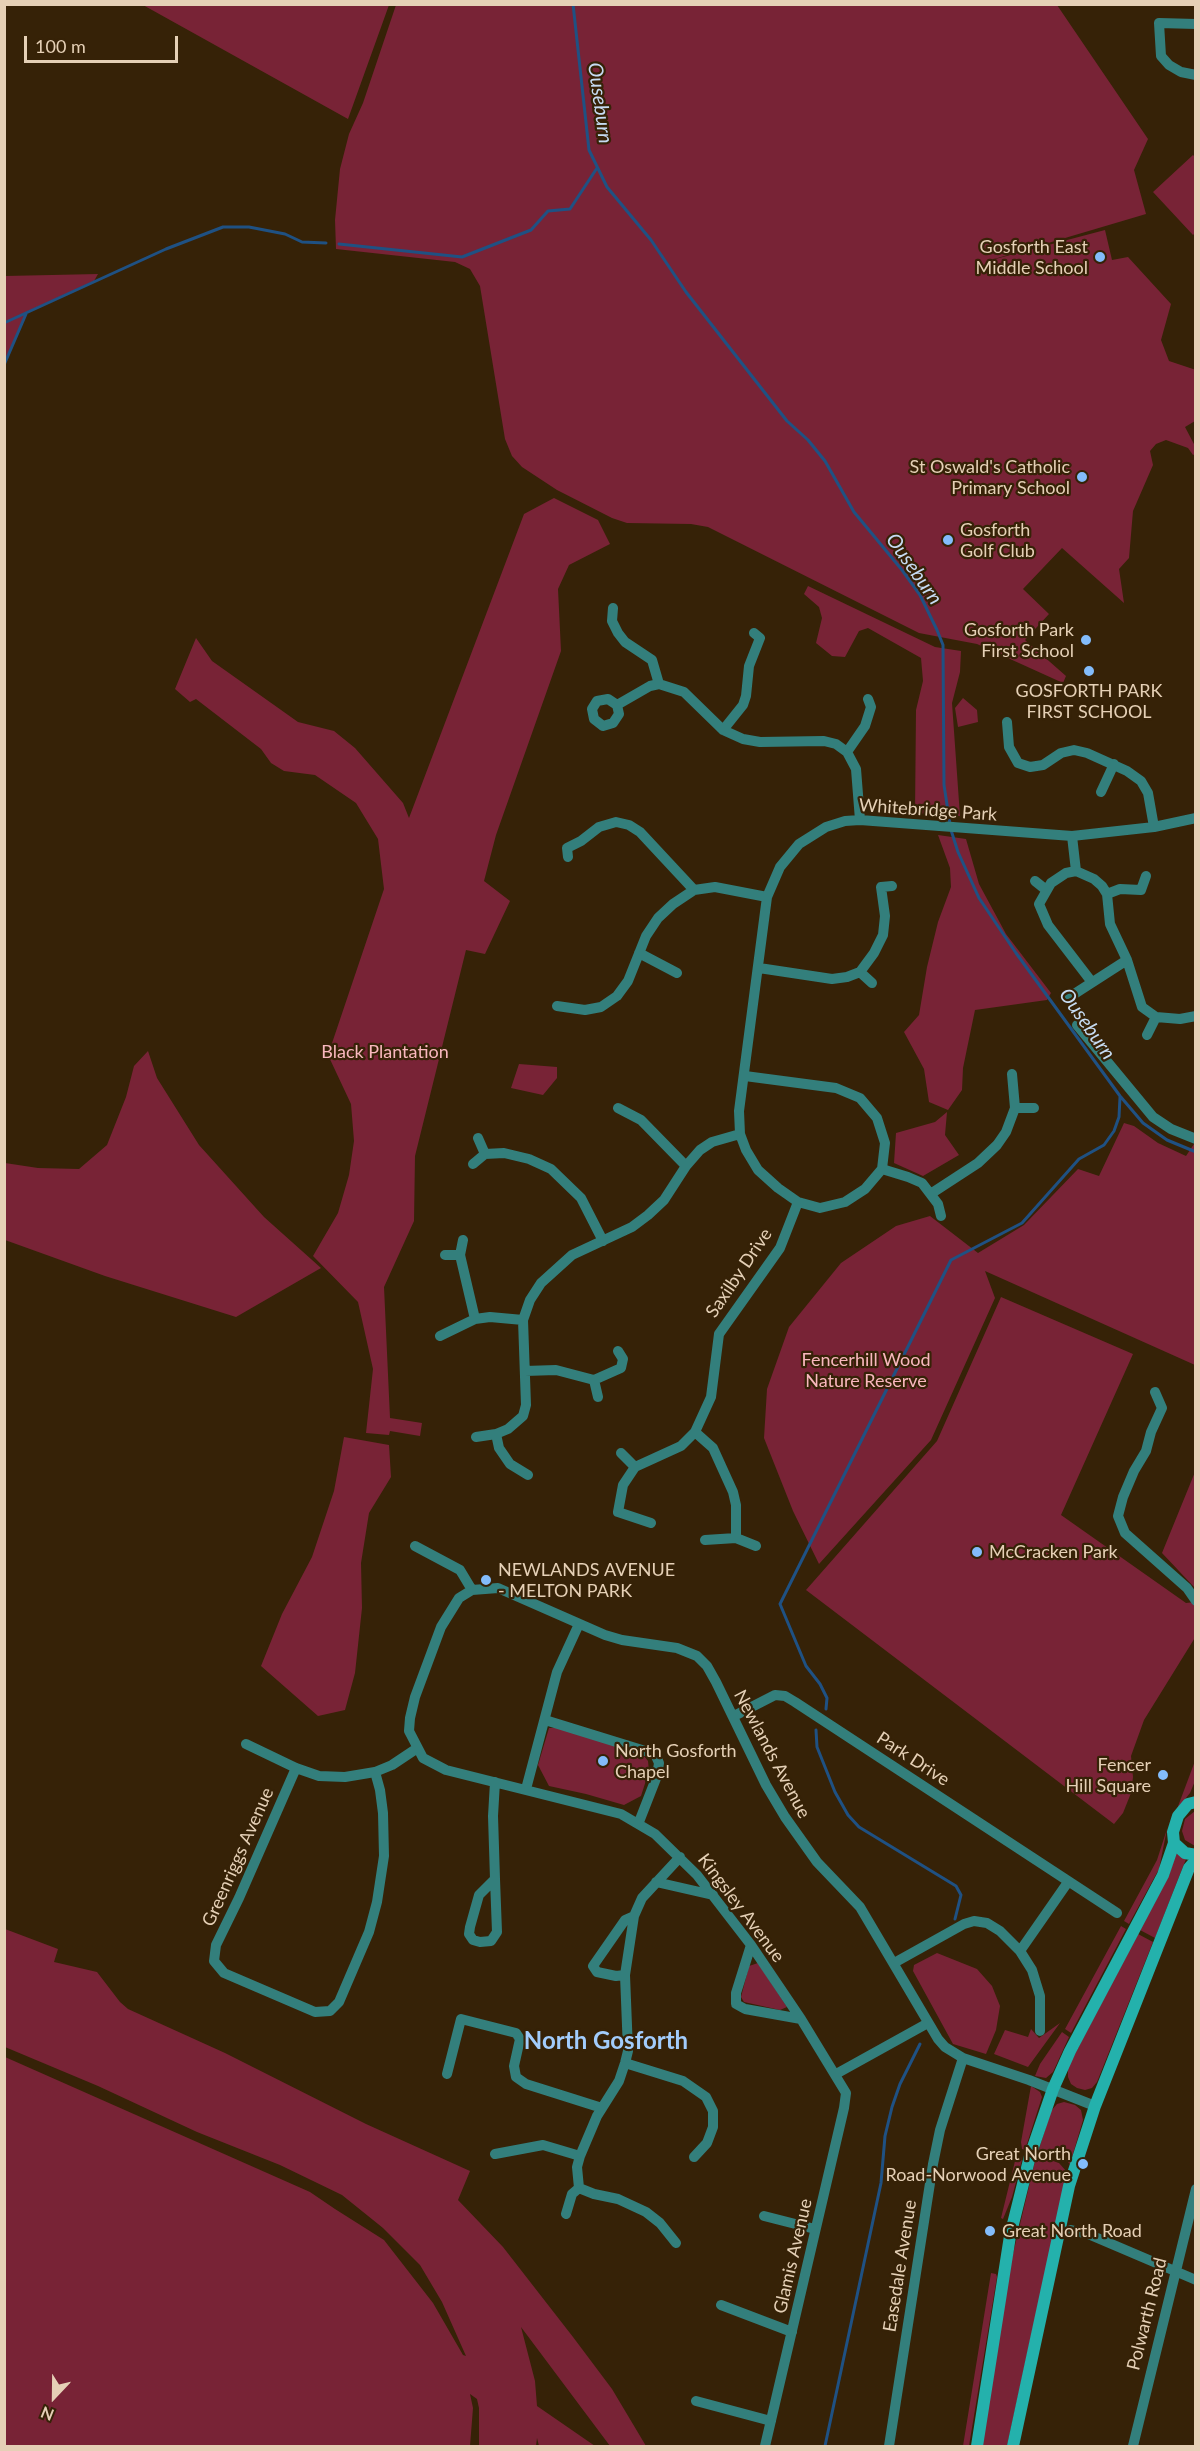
<!DOCTYPE html>
<html>
<head>
<meta charset="utf-8">
<style>
  body { margin:0 }
  #map { position:relative; width:1200px; height:2451px; overflow:hidden; background:#362207; font-family:Lato,sans-serif }
  canvas { display:block }
  .frame { position:absolute; inset:0; border:6px solid #e5d0b6; pointer-events:none }
  .north { position:absolute; left:24px; top:2367px; width:60px; height:60px; -webkit-text-stroke:4px #362207; paint-order:stroke; rotate:202deg; font-size:16px; font-weight:700; line-height:24px; text-align:center; color:#e5d0b6 }
  .north::after { content:''; display:block; margin:auto; width:21px; height:27px; background:#e5d0b6; clip-path:polygon(50% 0,100% 100%,50% 72%,0 100%) }
  .scale { position:absolute; left:24px; top:36px; width:154px; height:27px; box-sizing:border-box; border:3px solid #e5d0b6; border-top:0; padding-left:8px; font-size:18px; line-height:21px; white-space:nowrap; color:#e5d0b6; -webkit-text-stroke:4px #362207; paint-order:stroke }
</style>
</head>
<body>
<div id="map">
<canvas width="1200" height="2451"></canvas>
<div class="frame"></div>
<div class="north">N</div>
<div class="scale">100 m</div>
</div>
<script>
const g = document.querySelector('canvas').getContext('2d');
g.lineJoin = 'round';
function fill(path, color) {
  g.fillStyle = color;
  g.fill(path, 'evenodd');
}
function shape(rows) {
  const path = new Path2D();
  for (const r of rows) {
    path.moveTo(r[0], r[1]);
    for (let i = 2; i < r.length; i += 2) path.lineTo(r[i], r[i + 1]);
  }
  return path;
}
function stroke(path, color, width, dash) {
  g.strokeStyle = color;
  g.lineWidth = width;
  g.lineCap = dash ? 'butt' : 'round';
  g.setLineDash(dash || []);
  g.stroke(path);
}
function write(font, color, halo, rows, align = 'center') {
  g.font = font + ' Lato,sans-serif';
  g.lineWidth = 4.5;
  g.setLineDash([]);
  g.textBaseline = 'middle';
  g.strokeStyle = halo;
  g.fillStyle = color;
  for (const [text, x, y, turn = 0] of rows) {
    g.save();
    g.translate(x, y);
    g.rotate((+turn || 0) * Math.PI / 180);
    g.textAlign = isNaN(turn) ? turn : align;
    if (halo) g.strokeText(text, 0, 0);
    g.fillText(text, 0, 0);
    g.restore();
  }
}
fill(shape([
  [143,5,389,5,348,119],
  [396,5,1057,5,1148,139,1134,170,1146,214,984,262,1105,230,1112,260,1128,257,1171,304,1161,340,1169,361,1196,370,1195,421,1185,427,1195,446,1195,454,1193,455,1188,448,1166,440,1156,444,1150,451,1153,465,1133,511,1129,558,1119,569,1124,603,1062,548,1023,589,1049,614,1025,640,1066,676,1063,683,977,644,919,633,708,527,691,524,627,523,612,518,557,490,522,467,512,456,505,439,480,286,470,269,455,262,336,249,335,220,340,169,349,134,363,103],
  [1193,155,1196,158,1196,232,1193,235,1153,192],
  [98,274,94,281,26,312,5,365,5,276],
  [554,498,598,520,610,544,569,565,558,589,561,651,496,835,484,881,510,901,485,954,466,950,415,1156,414,1221,384,1287,390,1418,422,1423,420,1436,390,1431,389,1435,366,1433,373,1369,358,1302,313,1256,338,1213,349,1175,354,1141,351,1104,328,1055,384,889,378,839,356,803,315,775,284,771,271,763,261,749,196,699,190,702,175,689,196,638,212,661,298,722,334,731,355,748,403,803,409,818,524,514],
  [808,586,935,647,961,651,960,672,952,703,960,816,915,813,916,710,923,681,921,658,868,628,859,631,845,657,832,656,816,643,822,618,819,607,804,594],
  [963,698,977,710,978,722,958,727,955,708],
  [938,835,966,839,979,884,1006,934,1051,993,1047,1000,975,1010,963,1068,962,1090,948,1110,929,1102,924,1069,904,1032,919,1015,927,967,938,922,951,887,950,868],
  [148,1051,157,1078,199,1145,264,1217,321,1268,236,1317,105,1276,5,1240,5,1163,38,1168,79,1169,107,1145,126,1097,134,1066],
  [519,1064,557,1067,557,1078,543,1095,511,1088],
  [947,1112,945,1135,959,1155,923,1176,894,1163,896,1133,935,1122],
  [1124,1123,1134,1126,1158,1143,1186,1156,1194,1144,1195,1145,1195,1365,985,1271,995,1298,931,1440,819,1564,793,1511,764,1438,767,1389,789,1327,841,1263,896,1226,930,1216,978,1253,1024,1225,1078,1169,1099,1176],
  [1001,1297,1133,1354,1061,1515,1186,1603,1195,1602,1196,1636,1144,1720,1131,1756,1133,1777,1131,1793,1123,1813,1114,1824,806,1590,937,1441],
  [344,1437,389,1445,391,1477,369,1513,361,1563,362,1608,355,1673,345,1710,318,1716,261,1666,282,1614,312,1557,334,1491],
  [1195,1472,1196,1588,1195,1588,1162,1553],
  [549,1728,561,1728,640,1751,648,1761,649,1771,641,1796,624,1805,586,1794,549,1786,538,1765],
  [1195,1761,1195,1781,1190,1793,1177,1809],
  [1195,1811,1196,1846,1195,1846,1185,1840,1182,1831,1185,1819],
  [1167,1829,1159,1869,1129,1924,1124,1921,1157,1860],
  [1176,1853,1186,1859,1155,1938,1140,1930,1169,1875],
  [1121,1926,1126,1929,1071,2033,1065,2029],
  [5,1929,58,1949,54,1962,97,1972,120,2002,128,2009,225,2053,366,2124,470,2171,458,2200,503,2247,573,2337,612,2389,646,2446,610,2446,521,2327,535,2381,537,2406,595,2446,539,2446,537,2438,536,2446,479,2446,479,2408,477,2399,470,2394,473,2408,470,2446,5,2446,5,2057,310,2192,335,2209,384,2240,433,2303,463,2355,466,2356,442,2302,420,2265,383,2228,342,2195,280,2165,197,2132,98,2086,5,2047],
  [1138,1934,1153,1942,1097,2082,1092,2088,1085,2090,1077,2088,1071,2084,1068,2077,1068,2067],
  [937,1953,977,1969,992,1986,1000,2006,996,2030,986,2054,953,2044,913,1971,914,1965],
  [758,1963,787,2007,780,2010,744,2002,741,1997,749,1966],
  [1060,2023,1028,2067,994,2054,1005,2030,1028,2037,1031,2029,1039,2038],
  [1062,2032,1069,2037,1053,2072,1046,2078,1035,2076,1040,2064],
  [1031,2086,1040,2092,1042,2097,1025,2150,1022,2149,1021,2142],
  [1064,2102,1075,2105,1081,2110,1083,2120,1070,2164,1061,2156,1048,2152,1038,2152,1051,2111,1057,2104],
  [1016,2157,1021,2157,1022,2160,1012,2197,1003,2219,1001,2218],
  [1047,2159,1059,2163,1067,2172,1007,2446,981,2446,1012,2258,1035,2161],
  [991,2273,996,2274,997,2277,969,2446,963,2446]
]), '#782336');
stroke(shape([
  [573,4,589,150,607,187,651,240,686,292,787,421,808,440,825,461,854,512,902,570,920,595,937,630,943,645,944,785,950,824],
  [339,244,462,257,531,230,548,211,570,209,597,168],
  [4,323,166,249,223,227,249,227,285,234,302,242,326,243],
  [4,365,26,314],
  [951,830,958,852,979,898,1016,953,1120,1096,1143,1123,1167,1140,1196,1152],
  [826,1709,827,1698,820,1684,806,1666,780,1604,951,1260,1022,1223,1079,1159,1104,1145,1114,1131,1119,1117,1120,1097],
  [816,1730,817,1747,835,1792,848,1815,859,1827,956,1886,961,1895,955,1919],
  [825,2446,881,2183,885,2136,892,2107,900,2084,920,2044]
]), '#1f5183', 3);
stroke(shape([
  [1196,24,1159,23,1161,56,1169,65,1181,72,1196,75],
  [613,608,612,621,618,633,625,642,652,660,659,684],
  [617,705,608,699,597,701,592,709,594,719,603,726,613,723,619,714,617,705,650,686,659,684,684,692,723,730,743,739,760,742,824,741,836,744,847,752,856,769,860,820],
  [1007,722,1009,747,1018,763,1030,767,1043,765,1061,753,1074,750,1087,753,1127,771,1141,781,1148,793,1154,827],
  [723,730,743,705,746,696,749,666,760,638,754,633],
  [847,752,865,726,871,707,868,699],
  [1101,792,1114,764],
  [1072,836,1076,871,1094,879,1102,886,1107,894,1110,924,1127,960,1142,1007,1156,1017,1180,1019,1196,1016],
  [568,857,567,848,581,841,599,827,616,822,629,825,640,832,694,890],
  [1076,871,1066,873,1051,883,1039,904,1048,925,1091,981],
  [1035,881,1045,889],
  [1107,894,1120,889,1141,890,1146,876],
  [639,953,677,973],
  [759,968,832,979,847,977,860,972,874,953,883,935,885,916,881,887,892,886],
  [860,972,872,983],
  [1068,998,1127,960],
  [557,1006,585,1010,601,1007,617,996,628,981,646,936,658,918,673,904,694,890,715,887,767,897],
  [1077,1025,1153,1117,1171,1129,1196,1139],
  [1147,1035,1156,1017],
  [745,1076,836,1088,860,1098,877,1118,885,1143,882,1169,865,1189,845,1202,820,1208,798,1202,778,1188,758,1170,746,1150,740,1134,739,1111,767,897,780,867,799,844,826,827,845,821,860,820,1072,836,1154,827,1196,818],
  [618,1108,641,1120,686,1166],
  [1015,1108,1034,1108],
  [478,1138,485,1154],
  [473,1164,485,1154,504,1153,529,1159,551,1169,581,1198,603,1241],
  [882,1169,908,1177,922,1183,938,1204,941,1216],
  [932,1193,978,1163,997,1145,1006,1132,1015,1108,1012,1074],
  [445,1255,460,1255,475,1319],
  [460,1255,463,1240],
  [440,1336,475,1319,490,1317,523,1320],
  [525,1371,556,1370,594,1380,621,1368,623,1359,618,1351],
  [594,1380,598,1397],
  [1155,1392,1162,1408,1151,1432,1146,1451,1134,1471,1123,1497,1118,1516,1125,1533,1187,1588,1196,1601],
  [695,1432,713,1448,733,1492,736,1505,736,1538],
  [496,1434,499,1448,510,1464,528,1475],
  [476,1437,496,1434,508,1429,523,1416,526,1405,523,1320,530,1300,541,1283,572,1255,632,1227,648,1215,664,1200,686,1166,700,1150,712,1142,740,1134],
  [621,1453,635,1467],
  [651,1523,618,1512,623,1485,635,1467,681,1446,695,1432,711,1397,719,1334,780,1248,798,1202],
  [705,1540,736,1538,756,1546],
  [415,1546,460,1570,472,1590],
  [734,1716,775,1695,785,1696,795,1702,1117,1913],
  [545,1720,655,1754,659,1763,657,1776,639,1822],
  [246,1744,296,1768,319,1776,345,1777,375,1772,392,1765,416,1749],
  [296,1768,239,1898,216,1945,214,1961,224,1973,315,2012,330,2011,339,2002,369,1932,377,1902,384,1856,383,1813,380,1790,375,1772],
  [495,1782,493,1816,495,1879,497,1932,491,1941,480,1942,473,1940,469,1934,470,1927,479,1895,495,1879],
  [526,1789,557,1672,579,1624],
  [656,1882,713,1895],
  [751,1945,736,1993,736,2004,745,2009,801,2019],
  [1020,1951,1068,1882],
  [894,1963,964,1924,974,1921,987,1923,1000,1931,1020,1951,1032,1970,1040,1996,1040,2031],
  [625,1975,616,1976,597,1972,593,1966,625,1920,634,1916],
  [625,2063,683,2081,706,2097,713,2111,713,2127,707,2143,694,2157],
  [447,2074,461,2019,516,2033,520,2039,514,2066,516,2077,526,2084,602,2108],
  [836,2074,928,2023],
  [495,2154,543,2145,580,2156],
  [579,2188,594,2194,618,2199,646,2212,660,2223,676,2243],
  [566,2214,572,2194,579,2188,577,2167,580,2156,597,2116,619,2081,625,2063,628,2051,625,1975,634,1916,642,1898,680,1857],
  [764,2216,815,2229],
  [1071,2230,1088,2234,1196,2280],
  [721,2305,792,2332],
  [696,2401,771,2421],
  [765,2446,844,2108,846,2093,801,2019,751,1945,697,1875,655,1834,621,1814,446,1770,423,1758,409,1731,410,1718,415,1697,441,1627,459,1598,472,1590,498,1588,605,1635,622,1640,677,1648,697,1656,707,1666,716,1682,766,1785,785,1817,817,1862,860,1907,938,2039,945,2047,963,2058,1029,2080,1095,2106],
  [889,2446,933,2164,940,2130,963,2058],
  [1133,2446,1196,2189]
]), '#337f7c', 10);
stroke(shape([
  [1174,1843,1185,1853,1196,1855],
  [977,2446,1010,2236,1030,2156,1053,2089,1070,2051,1163,1875,1174,1843,1173,1832,1178,1816,1188,1804,1196,1802],
  [1013,2446,1069,2186,1095,2106,1189,1868,1196,1860]
]), '#24b1ac', 12);
for (const [x, y, r, color] of [
  [1100,257,6,"#83bcfb"],
  [1082,477,6,"#83bcfb"],
  [948,540,6,"#83bcfb"],
  [1086,640,6,"#83bcfb"],
  [1089,671,6,"#83bcfb"],
  [977,1552,6,"#83bcfb"],
  [486,1580,6,"#83bcfb"],
  [603,1761,6,"#83bcfb"],
  [1163,1775,6,"#83bcfb"],
  [1083,2164,6,"#83bcfb"],
  [990,2231,6,"#83bcfb"]
]) {
  const dot = new Path2D();
  dot.arc(x, y, r, 0, 2 * Math.PI);
  g.fillStyle = color;
  g.fill(dot);
  stroke(dot, '#362207', 2);
}
write('18px', '#e5d0b6', '#362207', [
  ["Gosforth East",1088,247],
  ["Middle School",1088,268],
  ["St Oswald's Catholic",1070,467],
  ["Primary School",1070,488],
  ["Gosforth",960,530,"left"],
  ["Golf Club",960,551,"left"],
  ["Gosforth Park",1074,630],
  ["First School",1074,651],
  ["GOSFORTH PARK",1089,691,"center"],
  ["FIRST SCHOOL",1089,712,"center"],
  ["McCracken Park",989,1552,"left"],
  ["NEWLANDS AVENUE",498,1570,"left"],
  ["- MELTON PARK",498,1591,"left"],
  ["North Gosforth",615,1751,"left"],
  ["Chapel",615,1772,"left"],
  ["Fencer",1151,1765],
  ["Hill Square",1151,1786],
  ["Great North",1071,2154],
  ["Road-Norwood Avenue",1071,2175],
  ["Great North Road",1002,2231,"left"]
], 'right');
write('18px', '#e5d0b6', '#362207', [
  ["Whitebridge Park",928,810,4],
  ["Saxilby Drive",739,1273,-56],
  ["Newlands Avenue",772,1754,62],
  ["Park Drive",913,1759,33],
  ["Greenriggs Avenue",238,1857,-66],
  ["Kingsley Avenue",741,1908,53],
  ["Glamis Avenue",793,2256,-77],
  ["Easedale Avenue",900,2266,-81],
  ["Polwarth Road",1147,2314,-76]
]);
write('18px', '#f9b7be', '#362207', [
  ["Black Plantation",385,1052],
  ["Fencerhill Wood",866,1360],
  ["Nature Reserve",866,1381]
]);
write('italic 20px', '#c6dbf2', '#362207', [
  ["Ouseburn",600,103,82],
  ["Ouseburn",914,569,55],
  ["Ouseburn",1087,1024,55]
]);
write('bold 24px', '#a2ccfb', '#362207', [
  ["North Gosforth",606,2041]
]);
</script>
</body>
</html>
